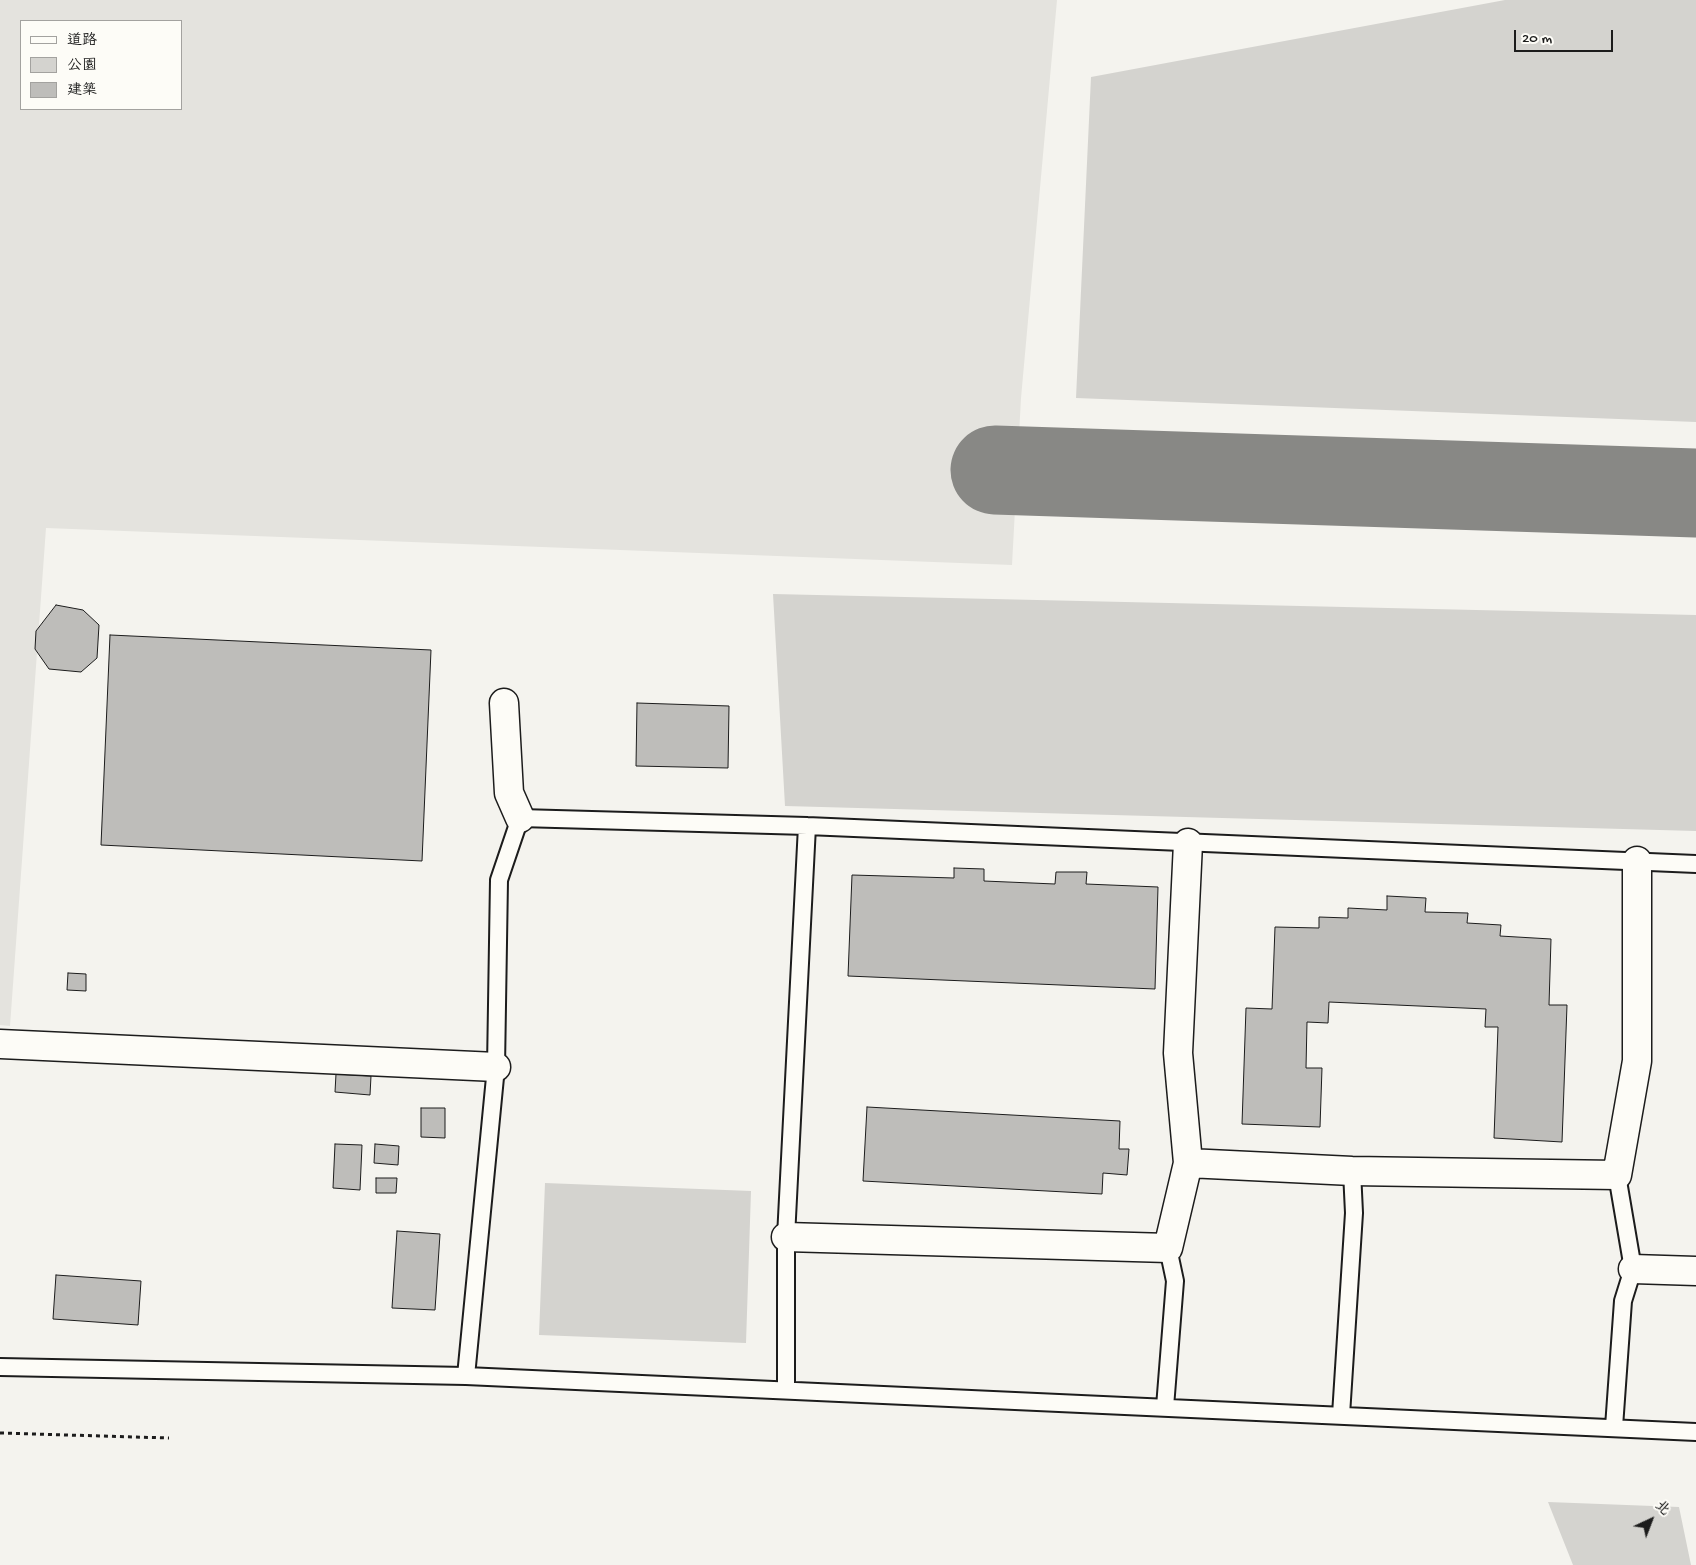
<!DOCTYPE html>
<html>
<head>
<meta charset="utf-8">
<style>
  body { margin:0 }
  #map { position:relative; width:1696px; height:1565px; overflow:hidden; background:#f4f3ee; font-family:"Gochi Hand","LXGW WenKai TC",sans-serif }
  canvas { display:block }
  .legend { position:absolute; left:20px; top:20px; width:162px; height:90px; box-sizing:border-box; background:#fdfcf7; border:1px solid #a3a29f; margin:0; padding:6px 9px; list-style:none; font-size:15px; color:#1c1c1c }
  .legend li { display:flex; align-items:center; gap:10px; height:25px }
  .legend b { width:25px; border:1px solid #a3a29f }
  .north { position:absolute; left:1626px; top:1495px; width:50px; height:50px; -webkit-text-stroke:4px #fdfcf7; paint-order:stroke; rotate:43deg; font-size:14px; font-weight:700; line-height:20px; text-align:center; color:#1c1c1c }
  .north::after { content:''; display:block; margin:auto; width:18px; height:22px; background:#1c1c1c; clip-path:polygon(50% 0,100% 100%,50% 72%,0 100%) }
  .scale { position:absolute; left:1514px; top:30px; width:99px; height:22px; box-sizing:border-box; border:2px solid #1c1c1c; border-top:0; padding-left:6px; font-size:15px; line-height:18px; white-space:nowrap; color:#1c1c1c; -webkit-text-stroke:4px #fdfcf7; paint-order:stroke }
</style>
</head>
<body>
<div id="map">
<canvas width="1696" height="1565"></canvas>
<ul class="legend">
<li><b style="height:6px;background:#fdfcf7"></b>道路</li>
<li><b style="height:14px;background:#d4d3cf"></b>公園</li>
<li><b style="height:14px;background:#bebdba"></b>建築</li>
</ul>
<div class="north">北</div>
<div class="scale">20 m</div>
</div>
<script>
const g = document.querySelector('canvas').getContext('2d');
g.lineJoin = 'round';
function fill(path, color) {
  g.fillStyle = color;
  g.fill(path, 'evenodd');
}
function shape(rows) {
  const path = new Path2D();
  for (const r of rows) {
    path.moveTo(r[0], r[1]);
    for (let i = 2; i < r.length; i += 2) path.lineTo(r[i], r[i + 1]);
  }
  return path;
}
function stroke(path, color, width, dash) {
  g.strokeStyle = color;
  g.lineWidth = width;
  g.lineCap = dash ? 'butt' : 'round';
  g.setLineDash(dash || []);
  g.stroke(path);
}
fill(shape([
  [0,0,1057,0,1021,398,1012,565,46,528,10,1026,0,1025],
  [21,21,181,21,181,109,21,109]
]), '#e4e3de');
fill(shape([
  [1505,0,1696,0,1696,422,1076,398,1091,77],
  [773,594,1696,615,1696,831,785,806],
  [545,1183,751,1191,746,1343,539,1335],
  [1548,1502,1679,1507,1691,1565,1573,1565]
]), '#d4d3cf');
stroke(shape([
  [995,470,1696,493]
]), '#888885', 89);
const building = shape([
  [56,605,83,610,99,625,97,658,81,672,49,669,35,649,36,631,56,605],
  [110,635,431,650,422,861,101,845,110,635],
  [637,703,729,706,728,768,636,766,637,703],
  [954,868,984,869,984,881,1055,884,1056,872,1087,872,1086,884,1158,887,1155,989,848,976,852,875,954,878,954,868],
  [1387,896,1426,898,1425,912,1468,913,1467,923,1501,925,1500,936,1551,939,1549,1005,1567,1005,1562,1142,1494,1138,1498,1027,1485,1027,1486,1009,1329,1002,1328,1023,1307,1022,1306,1068,1322,1068,1320,1127,1242,1124,1246,1008,1272,1009,1275,927,1319,928,1319,917,1348,918,1348,908,1387,910,1387,896],
  [68,973,86,974,86,991,67,990,68,973],
  [336,1074,371,1076,370,1095,335,1092,336,1074],
  [867,1107,1120,1121,1119,1149,1129,1149,1127,1175,1103,1173,1102,1194,863,1181,867,1107],
  [421,1108,445,1108,445,1138,421,1137,421,1108],
  [335,1144,362,1145,360,1190,333,1188,335,1144],
  [375,1144,399,1146,398,1165,374,1163,375,1144],
  [376,1178,397,1178,396,1193,376,1193,376,1178],
  [397,1231,440,1234,435,1310,392,1308,397,1231],
  [56,1275,141,1281,138,1325,53,1319,56,1275]
]);
fill(building, '#bebdba');
stroke(building, '#1c1c1c', 1);
const service = shape([
  [0,1367,466,1376,1696,1432],
  [466,1376,496,1067,499,880,520,818,807,826,1696,864],
  [786,1390,786,1237,807,826],
  [1165,1407,1175,1281,1168,1248],
  [1341,1415,1354,1213,1352,1171],
  [1614,1427,1623,1301,1633,1269,1617,1175]
]);
const minor = shape([
  [504,703,509,793,520,818],
  [0,1044,496,1067],
  [1188,1163,1352,1171,1617,1175,1637,1061,1637,861],
  [786,1237,1168,1248,1188,1163,1178,1053,1188,843],
  [1633,1269,1696,1271]
]);
stroke(service, '#1c1c1c', 20);
stroke(minor, '#1c1c1c', 31);
stroke(shape([
  [0,1433,169,1438]
]), '#1c1c1c', 3, [4, 4]);
stroke(service, '#fdfcf7', 16);
stroke(minor, '#fdfcf7', 28);
</script>
</body>
</html>
